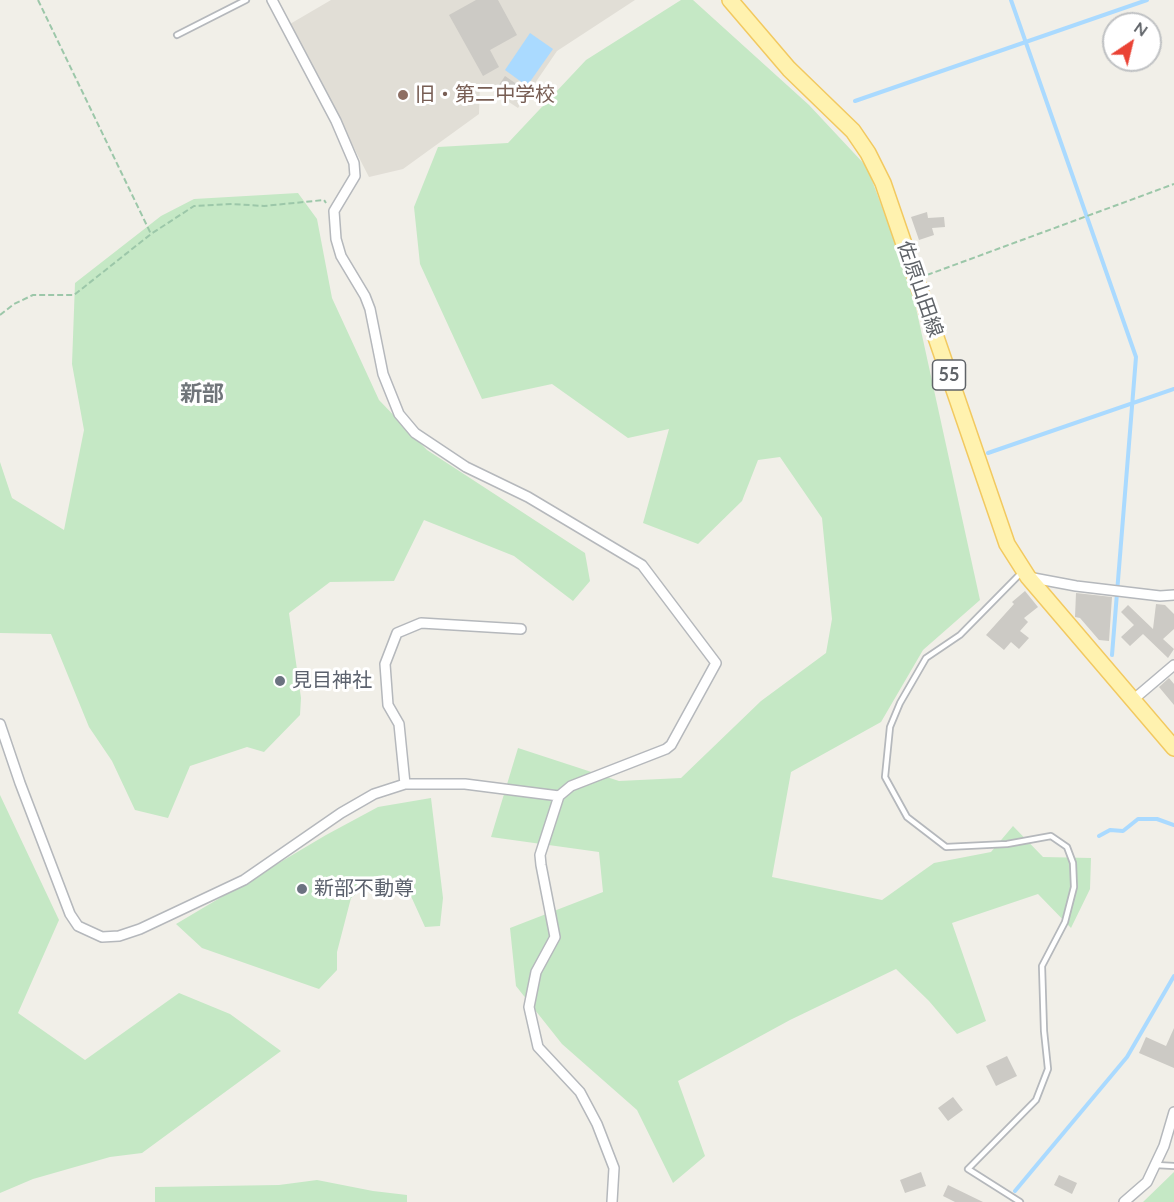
<!DOCTYPE html>
<html>
<head>
<meta charset="utf-8">
<style>
  body { margin:0 }
  #map { position:relative; width:1174px; height:1202px; overflow:hidden; background:#f1efe8; font-family:Lato,sans-serif }
  canvas { display:block }
  .north { position:absolute; left:1102px; top:12px; width:60px; height:60px; box-sizing:border-box; background:#fff; border:2px solid #bfc1c3; border-radius:50%; rotate:35deg; font-size:16px; font-weight:700; line-height:24px; text-align:center; color:#5f6368 }
  .north::after { content:''; display:block; margin:auto; width:21px; height:27px; background:#ea4335; clip-path:polygon(50% 0,100% 100%,50% 72%,0 100%) }
</style>
</head>
<body>
<div id="map">
<canvas width="1174" height="1202"></canvas>
<div class="north">N</div>
</div>
<script>
const g = document.querySelector('canvas').getContext('2d');
g.lineJoin = 'round';
function fill(path, color) {
  g.fillStyle = color;
  g.fill(path, 'evenodd');
}
function shape(rows) {
  const path = new Path2D();
  for (const r of rows) {
    path.moveTo(r[0], r[1]);
    for (let i = 2; i < r.length; i += 2) path.lineTo(r[i], r[i + 1]);
  }
  return path;
}
function stroke(path, color, width, dash) {
  g.strokeStyle = color;
  g.lineWidth = width;
  g.lineCap = dash ? 'butt' : 'round';
  g.setLineDash(dash || []);
  g.stroke(path);
}
function write(font, color, halo, rows, align = 'center') {
  g.font = font + ' Lato,"Noto Sans JP",sans-serif';
  g.lineWidth = 6;
  g.setLineDash([]);
  g.textBaseline = 'middle';
  g.strokeStyle = halo;
  g.fillStyle = color;
  for (const [text, x, y, turn = 0] of rows) {
    g.save();
    g.translate(x, y);
    g.rotate((+turn || 0) * Math.PI / 180);
    g.textAlign = isNaN(turn) ? turn : align;
    if (halo) g.strokeText(text, 0, 0);
    g.fillText(text, 0, 0);
    g.restore();
  }
}
fill(shape([
  [331,0,635,0,557,51,518,108,480,83,479,114,403,169,369,177,290,24]
]), '#e1ded6');
fill(shape([
  [681,0,693,0,809,105,867,167,911,285,980,600,923,650,881,722,791,772,772,877,882,900,934,863,991,852,1013,826,1043,857,1091,858,1090,889,1071,928,1038,894,952,923,986,1021,957,1034,929,1001,896,969,790,1020,678,1081,705,1156,673,1183,637,1110,562,1044,516,986,510,928,603,892,599,852,491,837,518,748,619,781,681,778,761,701,826,653,832,619,822,518,780,457,758,460,742,501,698,544,643,523,669,429,628,438,552,384,482,399,420,264,414,207,438,147,508,143,586,60],
  [298,193,317,219,332,298,379,400,427,450,585,553,590,581,573,601,514,556,424,520,394,581,330,582,289,613,301,698,300,715,264,752,247,747,190,766,168,818,135,810,112,761,89,727,51,634,0,633,0,462,12,498,64,530,84,430,72,364,75,283,161,216,194,199],
  [0,795,59,920,18,1013,85,1060,179,993,230,1014,281,1051,142,1153,110,1157,33,1179,0,1193],
  [431,798,443,898,440,926,425,927,405,883,383,875,351,898,337,952,337,970,319,989,202,948,176,924,326,835,378,807],
  [1174,1172,1174,1202,1143,1202],
  [317,1180,373,1191,407,1195,407,1202,155,1202,155,1187,279,1185]
]), '#c5e8c5');
fill(shape([
  [530,33,553,49,527,86,505,70]
]), '#aadaff');
stroke(shape([
  [1011,0,1136,357,1112,655],
  [855,101,1147,0],
  [988,453,1174,389],
  [1099,836,1110,830,1123,831,1138,819,1157,819,1174,825],
  [1015,1191,1127,1057,1174,976]
]), '#aadaff', 4);
fill(shape([
  [476,0,498,0,517,35,490,50,499,67,483,76,449,15],
  [505,76,518,85,508,100,495,91],
  [927,212,928,218,944,217,945,227,932,228,934,235,919,240,911,217],
  [1025,591,1038,607,1024,618,1028,622,1020,631,1029,638,1019,649,1011,642,1004,650,986,635,1014,604,1012,602],
  [1076,593,1112,597,1109,641,1099,640,1080,618,1075,617],
  [1156,604,1165,605,1174,614,1174,629,1163,639,1174,649,1168,658,1143,634,1130,646,1121,637,1134,625,1121,612,1128,605,1153,629],
  [1169,678,1174,684,1174,705,1159,687],
  [1174,1028,1174,1068,1139,1053,1146,1037,1166,1046],
  [1007,1056,1017,1076,996,1086,986,1066],
  [953,1097,963,1110,948,1121,938,1108],
  [921,1172,926,1186,905,1193,900,1180],
  [1059,1175,1077,1183,1072,1194,1054,1185],
  [948,1185,983,1202,955,1202,943,1196]
]), '#cccac5');
const service = shape([
  [177,35,246,0],
  [1156,1165,1174,1166],
  [1020,1202,968,1169,1036,1100,1048,1069,1044,1031,1042,966,1065,922,1074,887,1073,863,1067,847,1051,836,1007,844,946,847,907,817,885,777,890,727,900,703,926,658,960,635,1022,572]
]);
const minor = shape([
  [272,0,336,121,354,163,355,176,334,211,336,239,341,256,365,296,370,309,383,374,399,414,415,433,466,467,528,497,642,565,716,663,671,745,666,749,571,786,559,796,540,855,541,865,555,937,536,972,529,1007,538,1047,580,1092,597,1124,614,1168,612,1202],
  [1028,577,1076,586,1160,596,1174,595],
  [1134,699,1174,665],
  [0,724,20,783,70,914,78,926,102,937,119,936,140,929,244,880,341,813,374,794,405,784,465,784,559,796],
  [405,784,399,724,388,705,385,664,397,633,421,623,521,629],
  [1124,1202,1147,1182,1164,1146,1174,1112]
]);
const primary = shape([
  [730,0,789,69,853,131,868,153,883,183,1007,544,1028,577,1174,748]
]);
stroke(service, '#b5b8bc', 8);
stroke(minor, '#b5b8bc', 12);
stroke(primary, '#f2c960', 18);
stroke(shape([
  [38,0,151,234],
  [927,275,1174,184],
  [0,315,14,304,33,295,74,295,151,234,194,206,232,204,264,206,324,200,326,203]
]), '#9cc7a9', 2, [6, 3]);
stroke(service, '#fff', 4.5);
stroke(minor, '#fff', 9);
stroke(primary, '#fff2af', 15);
for (const [x, y, r, color] of [
  [403,95,6,"#8d6e63"],
  [280,681,6,"#6b7280"],
  [302,889,6,"#6b7280"]
]) {
  const dot = new Path2D();
  dot.arc(x, y, r, 0, 2 * Math.PI);
  g.fillStyle = color;
  g.fill(dot);
  stroke(dot, '#fff', 2);
}
for (const [x, y, w] of [
  [949,375,33]
]) {
  const box = new Path2D();
  box.roundRect(x - w / 2, y - 15, w, 30, 4.5);
  g.fillStyle = '#fff';
  g.fill(box);
  stroke(box, '#5f6368', 1.5);
}
write('bold 18px', '#5f6368', null, [
  ["55",949,375]
]);
write('20px', '#785e54', '#fff', [
  ["旧・第二中学校",415,95]
], 'left');
write('20px', '#5f6368', '#fff', [
  ["佐原山田線",920,289,71]
]);
write('20px', '#5b616d', '#fff', [
  ["見目神社",292,681],
  ["新部不動尊",314,889]
], 'left');
write('bold 22px', '#70757a', '#fff', [
  ["新部",202,394]
]);
</script>
</body>
</html>
